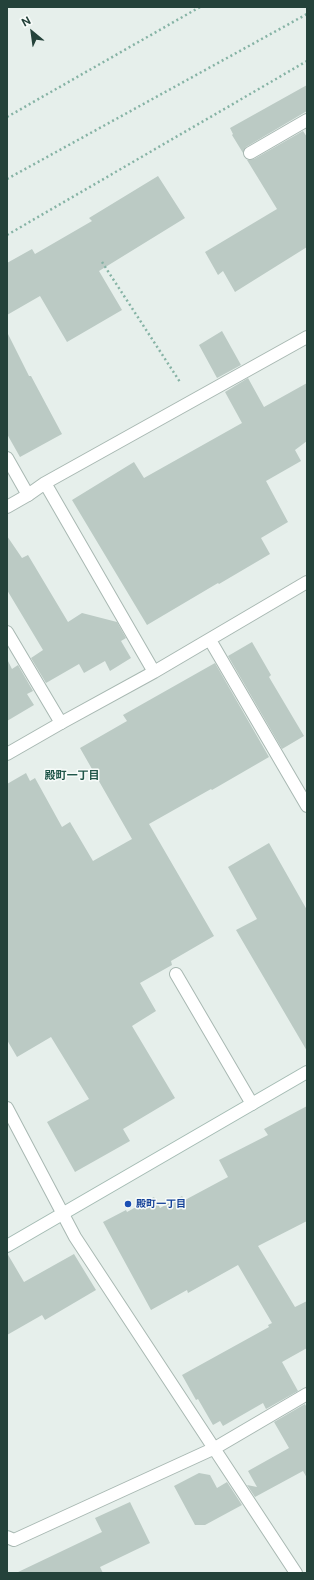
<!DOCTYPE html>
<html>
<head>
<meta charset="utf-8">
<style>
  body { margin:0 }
  #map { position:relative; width:314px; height:1580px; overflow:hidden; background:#e6efeb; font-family:"Public Sans",sans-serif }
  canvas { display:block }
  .frame { position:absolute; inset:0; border:8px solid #24423a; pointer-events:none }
  .north { position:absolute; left:12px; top:12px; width:40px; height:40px; -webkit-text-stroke:3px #f7fbf9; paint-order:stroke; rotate:331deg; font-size:11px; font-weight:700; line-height:16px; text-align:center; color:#24423a }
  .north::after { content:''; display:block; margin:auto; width:14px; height:18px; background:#24423a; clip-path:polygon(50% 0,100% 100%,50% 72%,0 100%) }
</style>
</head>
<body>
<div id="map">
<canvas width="314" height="1580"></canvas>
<div class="frame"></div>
<div class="north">N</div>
</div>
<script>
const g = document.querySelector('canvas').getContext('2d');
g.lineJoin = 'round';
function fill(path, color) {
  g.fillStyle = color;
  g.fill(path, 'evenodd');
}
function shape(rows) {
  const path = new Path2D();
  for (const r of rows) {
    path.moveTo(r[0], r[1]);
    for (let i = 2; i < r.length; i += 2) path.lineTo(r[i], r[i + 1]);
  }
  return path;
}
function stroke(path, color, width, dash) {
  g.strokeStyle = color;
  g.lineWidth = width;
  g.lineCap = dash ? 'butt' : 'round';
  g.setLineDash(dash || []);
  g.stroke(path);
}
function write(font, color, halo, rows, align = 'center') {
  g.font = font + ' "Public Sans","Noto Sans JP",sans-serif';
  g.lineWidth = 3;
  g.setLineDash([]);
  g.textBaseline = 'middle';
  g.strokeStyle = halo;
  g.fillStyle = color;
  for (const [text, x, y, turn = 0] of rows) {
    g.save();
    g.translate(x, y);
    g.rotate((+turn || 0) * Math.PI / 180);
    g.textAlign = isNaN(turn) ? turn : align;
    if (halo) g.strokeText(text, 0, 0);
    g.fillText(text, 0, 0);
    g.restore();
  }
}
fill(shape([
  [307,85,307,111,246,147,243,153,232,135,233,134,230,128],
  [303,131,307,137,307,247,235,292,223,271,218,275,205,252,277,209,247,160,254,159],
  [158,176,185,218,99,271,122,310,67,342,40,296,7,315,7,263,32,249,35,254,92,221,89,218],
  [222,331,241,365,217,378,199,345],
  [7,332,29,376,31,376,62,434,20,457,7,434],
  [248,378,264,407,307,383,307,441,295,450,301,461,266,481,288,522,261,538,270,554,219,584,218,583,147,625,72,500,134,462,144,478,242,423,225,392],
  [7,536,22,558,28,555,68,622,82,613,117,622,126,638,121,641,131,658,110,671,105,661,84,673,79,664,46,683,31,658,43,650,7,590],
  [252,642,271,675,269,677,304,736,282,749,228,656],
  [7,659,12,669,18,665,33,691,27,694,34,705,7,721],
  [215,663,269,757,212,790,211,789,149,824,214,936,171,961,172,965,140,983,156,1011,132,1026,175,1098,123,1129,130,1141,75,1172,47,1122,89,1099,51,1037,17,1057,7,1040,7,784,26,773,30,781,35,778,62,827,70,822,93,861,132,839,80,748,127,721,123,715],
  [269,843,307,910,307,1051,236,930,257,919,228,867],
  [307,1106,307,1221,258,1246,295,1307,307,1301,307,1348,282,1362,298,1391,266,1409,263,1403,223,1426,220,1421,213,1425,198,1399,196,1400,182,1375,269,1327,268,1325,272,1323,238,1265,188,1293,187,1290,151,1310,103,1222,126,1210,127,1212,154,1197,160,1208,182,1196,185,1200,228,1177,219,1160,268,1135,264,1129],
  [7,1253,24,1282,74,1254,96,1290,45,1320,42,1315,7,1335],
  [305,1404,307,1408,307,1478,303,1471,255,1497,247,1485,257,1487,248,1471,289,1448,274,1422],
  [199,1473,210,1475,217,1488,227,1482,242,1505,205,1525,195,1525,174,1486],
  [130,1502,150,1543,100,1567,103,1573,16,1573,102,1532,95,1518]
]), '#bbcac4');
const lane = shape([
  [250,153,307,120],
  [7,458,28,495],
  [7,632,61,723],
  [176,974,252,1104]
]);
const street = shape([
  [45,483,154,672],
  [7,507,28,495,45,483,307,337],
  [210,640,307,806],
  [7,754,61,723,154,672,307,582],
  [7,1108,75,1237,296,1573],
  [7,1537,14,1540,215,1448,307,1394]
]);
const secondary = shape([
  [7,1246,307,1072]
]);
stroke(lane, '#a8b8b2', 14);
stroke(street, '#a8b8b2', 14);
stroke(secondary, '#a4bbb3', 14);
stroke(shape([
  [7,117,200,7],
  [7,179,307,14],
  [7,235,307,61],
  [102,262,180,382]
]), '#86b3a5', 2.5, [2, 3]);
stroke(lane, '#fff', 12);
stroke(street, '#fff', 12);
stroke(secondary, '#fff', 12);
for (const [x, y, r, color] of [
  [128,1204,4,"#1a4fb4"]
]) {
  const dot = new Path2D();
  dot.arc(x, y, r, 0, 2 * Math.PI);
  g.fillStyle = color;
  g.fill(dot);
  stroke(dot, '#f7fbf9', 1.5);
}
write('bold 10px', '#164399', '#f7fbf9', [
  ["殿町一丁目",136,1204]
], 'left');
write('bold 11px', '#1f5548', '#f7fbf9', [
  ["殿町一丁目",72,776]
]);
</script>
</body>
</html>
